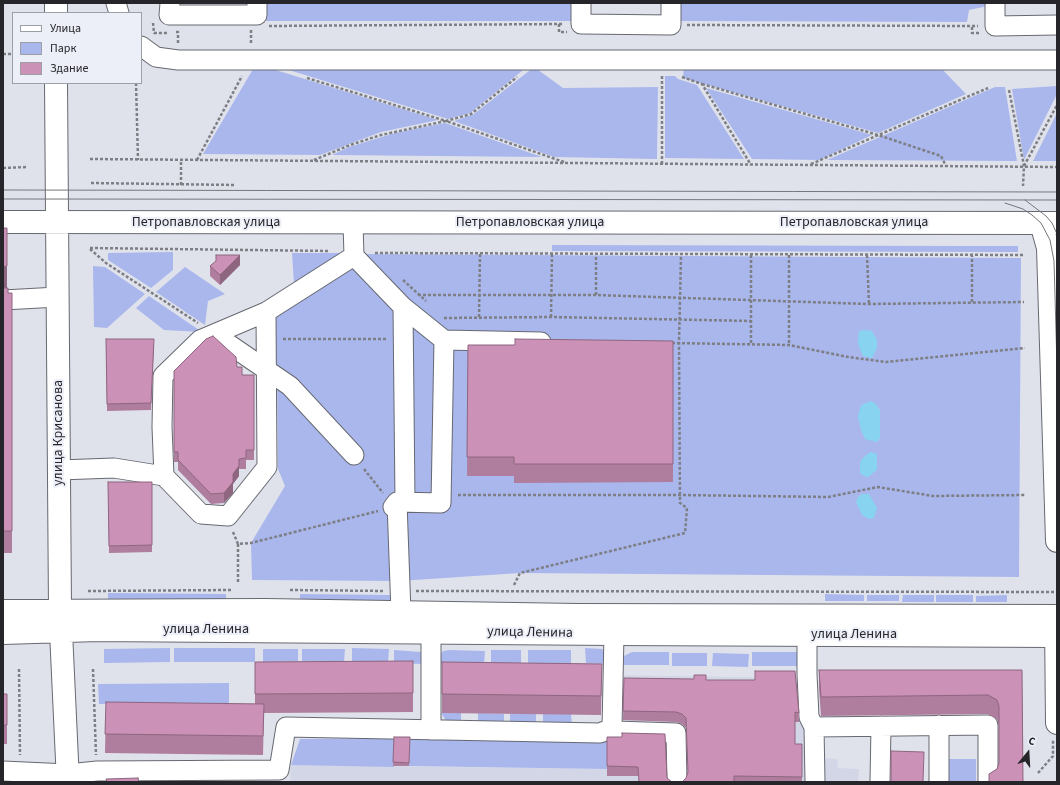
<!DOCTYPE html>
<html>
<head>
<meta charset="utf-8">
<style>
  body { margin:0 }
  #map { position:relative; width:1060px; height:785px; overflow:hidden; background:#e0e2eb; font-family:"Source Sans 3",sans-serif }
  canvas { display:block }
  .frame { position:absolute; inset:0; border:4px solid #26262a; pointer-events:none }
  .legend { position:absolute; left:12px; top:12px; width:130px; height:72px; box-sizing:border-box; background:#edeff8; border:1px solid #9d9fa6; margin:0; padding:5px 7px; list-style:none; font-size:12px; color:#26262a }
  .legend li { display:flex; align-items:center; gap:8px; height:20px }
  .legend b { width:20px; border:1px solid #9d9fa6 }
  .north { position:absolute; left:1008px; top:733px; width:40px; height:40px; -webkit-text-stroke:3px #edeff8; paint-order:stroke; rotate:18deg; font-size:11px; font-weight:700; line-height:16px; text-align:center; color:#26262a }
  .north::after { content:''; display:block; margin:auto; width:14px; height:18px; background:#26262a; clip-path:polygon(50% 0,100% 100%,50% 72%,0 100%) }
</style>
</head>
<body>
<div id="map">
<canvas width="1060" height="785"></canvas>
<div class="frame"></div>
<ul class="legend">
<li><b style="height:5px;background:#fff"></b>Улица</li>
<li><b style="height:11px;background:#a9b7ed"></b>Парк</li>
<li><b style="height:11px;background:#cb91b7"></b>Здание</li>
</ul>
<div class="north">С</div>
</div>
<script>
const g = document.querySelector('canvas').getContext('2d');
g.lineJoin = 'round';
function fill(path, color) {
  g.fillStyle = color;
  g.fill(path, 'evenodd');
}
function shape(rows) {
  const path = new Path2D();
  for (const r of rows) {
    path.moveTo(r[0], r[1]);
    for (let i = 2; i < r.length; i += 2) path.lineTo(r[i], r[i + 1]);
  }
  return path;
}
function stroke(path, color, width, dash) {
  g.strokeStyle = color;
  g.lineWidth = width;
  g.lineCap = dash ? 'butt' : 'round';
  g.setLineDash(dash || []);
  g.stroke(path);
}
function write(font, color, halo, rows, align = 'center') {
  g.font = font + ' "Source Sans 3",sans-serif';
  g.lineWidth = 4;
  g.setLineDash([]);
  g.textBaseline = 'middle';
  g.strokeStyle = halo;
  g.fillStyle = color;
  for (const [text, x, y, turn = 0] of rows) {
    g.save();
    g.translate(x, y);
    g.rotate((+turn || 0) * Math.PI / 180);
    g.textAlign = isNaN(turn) ? turn : align;
    if (halo) g.strokeText(text, 0, 0);
    g.fillText(text, 0, 0);
    g.restore();
  }
}
fill(shape([
  [608,675,804,678,821,758,837,759,838,768,859,769,858,782,290,782,291,765,607,769]
]), '#d2d6e6');
fill(shape([
  [266,3,574,3,574,21,266,21],
  [677,3,988,3,988,6,969,10,967,22,676,21],
  [256,64,438,120,381,132,320,155,203,154],
  [276,66,528,66,470,113,448,119],
  [684,66,940,67,966,94,878,133,683,78],
  [534,67,563,88,658,87,657,159,554,157,454,121,474,114],
  [665,76,675,76,678,79,697,85,744,159,665,158],
  [1057,86,1057,94,1024,160,1012,89],
  [995,87,1005,87,1017,161,827,160],
  [706,88,872,135,819,160,752,159],
  [1057,113,1057,161,1033,161],
  [445,123,542,157,332,155,349,147,395,133],
  [552,245,965,246,1018,246,1018,252,552,251],
  [173,252,173,270,151,288,108,260,108,253],
  [292,253,342,253,294,284],
  [360,254,1021,258,1019,577,520,573,399,581,252,580,251,543,285,486,278,469,277,373,273,318],
  [93,266,105,267,145,294,107,328,94,327],
  [185,267,225,294,208,301,205,325,156,292],
  [149,296,202,332,164,330,136,308],
  [108,593,226,594,226,602,108,602],
  [300,594,392,595,390,601,386,603,300,602],
  [825,594,864,595,864,601,825,601],
  [867,595,899,595,899,601,867,601],
  [903,595,934,595,934,602,902,602],
  [936,595,973,595,973,602,936,602],
  [1007,595,1007,602,976,602,976,596],
  [170,648,170,662,104,663,104,649],
  [174,648,255,648,255,662,174,662],
  [352,648,389,649,388,663,352,662],
  [585,648,602,649,604,651,606,664,586,663],
  [263,649,298,649,298,661,263,662],
  [302,649,345,649,344,662,302,661],
  [394,650,421,652,423,664,394,663],
  [449,650,485,651,484,665,440,664,440,655,443,651],
  [491,650,521,650,521,665,491,665],
  [528,650,571,650,571,666,528,665],
  [632,652,669,652,669,665,623,665,624,656],
  [752,652,801,652,801,666,752,666],
  [672,653,707,653,707,666,672,666],
  [713,653,749,654,748,667,712,666],
  [229,683,229,703,99,704,98,684],
  [441,713,461,713,461,726,447,722],
  [478,713,504,714,504,726,478,725],
  [510,714,536,714,536,725,510,725],
  [543,714,571,714,572,725,543,725],
  [394,738,394,767,291,765,300,739],
  [410,738,607,741,607,769,409,766],
  [946,759,976,759,976,782,946,782]
]), '#a9b7ed');
fill(shape([
  [866,330,872,331,877,340,877,348,872,358,863,356,858,344,859,331],
  [871,401,875,403,880,410,880,438,877,442,865,439,861,430,858,416,861,405],
  [870,452,877,454,877,470,868,477,864,476,860,473,860,466,861,460],
  [862,494,869,494,877,508,874,518,869,519,862,515,856,502,858,497]
]), '#88d4f0');
const minor = shape([
  [116,3,119,13],
  [170,3,169,15,257,15,257,3],
  [581,3,581,24,671,25,671,3],
  [995,3,995,26,1057,25],
  [141,46,156,57,178,60,1057,60],
  [354,256,403,307,444,340,441,503,397,502,393,507],
  [3,300,58,297],
  [403,307,405,502],
  [214,334,290,386,354,455],
  [444,340,541,342],
  [59,470,114,468,164,476,201,514,228,516,267,467,266,312,354,256,353,223],
  [164,476,162,427,163,376,200,340,266,312],
  [397,502,401,613],
  [431,632,431,730],
  [614,634,612,728,615,731,676,733,677,782],
  [807,635,807,674,809,717,814,727,815,782],
  [814,727,988,725,988,782],
  [3,771,68,774,97,771,279,770,286,727,600,733,612,728],
  [880,782,881,726],
  [939,782,939,725]
]);
const major = shape([
  [56,3,56,13],
  [56,83,60,610,68,782],
  [3,222,1057,223],
  [1041,223,1048,248,1057,541],
  [3,611,265,610,577,615,1057,616],
  [1056,622,1057,723],
  [3,633,98,630,614,634,1057,636]
]);
stroke(minor, '#676971', 21);
stroke(major, '#676971', 24);
stroke(shape([
  [153,23,154,33,167,33],
  [559,24,559,32,567,32],
  [687,25,978,26],
  [269,26,564,24],
  [972,27,972,33,981,33],
  [176,32,178,32,178,44],
  [251,43,251,30],
  [3,54,13,54],
  [662,76,662,165],
  [682,77,702,84,751,165],
  [307,78,446,121,471,114,517,77],
  [136,83,138,160],
  [702,84,878,135,941,156,946,166],
  [1009,90,1024,166,1023,186],
  [90,159,1057,167],
  [197,160,242,76],
  [314,160,350,145,381,135,446,121,564,162],
  [811,164,988,88],
  [1024,166,1057,105],
  [3,168,27,167],
  [91,183,236,185],
  [181,185,181,160],
  [90,248,330,251],
  [90,249,106,263,198,323],
  [375,253,1024,255],
  [751,255,751,345],
  [789,255,789,345],
  [867,255,869,304],
  [403,280,426,301],
  [418,295,596,295,869,304,1024,302],
  [596,295,596,255],
  [972,302,972,256],
  [479,317,480,254],
  [551,317,552,254],
  [444,318,551,317,751,321],
  [283,339,388,339],
  [672,343,789,345,848,357,886,362,1025,348],
  [364,469,383,493],
  [458,495,680,495,828,497,878,487,933,496,1026,495],
  [233,532,238,544,251,543,378,511],
  [238,544,238,583],
  [514,585,520,573,685,533,687,508,680,503,679,343,681,255],
  [290,590,385,591],
  [88,591,233,590],
  [416,591,1057,592],
  [19,669,20,755],
  [93,669,96,755],
  [1038,773,1053,756,1053,739]
]), '#7e7f85', 2.5, [3, 2]);
stroke(minor, '#fff', 19);
stroke(major, '#fff', 22);
stroke(shape([
  [3,190,1057,192],
  [3,199,1057,200],
  [1025,200,1046,216,1052,223,1057,234],
  [1005,203,1023,209,1032,215,1041,223,1050,240,1054,261,1057,366]
]), '#75767c', 1);
fill(shape([
  [3,228,7,288,8,293,12,293,12,553,3,553],
  [216,261,240,265,220,285,210,276,210,266],
  [106,339,154,345,151,410,107,411],
  [673,341,673,482,514,483,514,476,467,476,468,345,515,345],
  [237,367,242,375,254,375,254,460,246,460,246,469,239,469,239,476,233,484,233,493,224,503,211,504,178,470,178,462,174,462,174,371],
  [108,482,152,482,152,552,109,553],
  [413,661,413,712,264,713,263,755,105,753,106,702,255,704,255,662],
  [442,662,602,664,601,715,442,713],
  [819,670,1022,670,1023,782,989,782,989,774,997,769,999,763,999,725,997,719,988,714,821,716,819,689],
  [624,678,706,680,799,713,799,722,795,722,795,744,802,744,802,782,681,782,682,782,686,778,688,774,686,728,682,724,676,722,623,720],
  [3,694,7,694,7,744,3,744],
  [394,737,410,737,409,766,393,766],
  [607,737,667,778,638,776,607,776]
]), '#af7d9d');
fill(shape([
  [7,250,7,289,3,290,3,267],
  [240,255,240,265,220,285,220,275],
  [239,459,239,476,233,484,233,493,224,503,224,493]
]), '#8e6680');
const building = shape([
  [3,228,7,228,7,266,3,267,3,228],
  [216,255,240,255,220,275,210,266,216,261,216,255],
  [3,288,8,288,8,293,12,293,12,531,3,531,3,288],
  [213,336,236,357,237,367,242,367,242,375,254,375,254,450,246,450,246,458,239,459,239,466,233,474,233,482,224,493,211,494,178,460,178,452,174,452,174,371,206,339,213,336],
  [106,339,154,339,151,403,107,404,106,339],
  [515,339,673,341,673,464,514,464,514,457,467,457,468,345,515,345,515,339],
  [108,482,152,482,152,545,109,546,108,482],
  [413,661,413,693,255,694,255,662,413,661],
  [442,662,602,664,601,696,442,694,442,662],
  [819,670,1022,670,1023,782,989,782,989,774,997,769,999,763,999,706,997,700,988,695,821,697,819,670],
  [755,671,795,671,799,713,795,712,795,744,802,744,802,777,734,776,734,782,681,782,682,782,686,778,688,772,686,718,682,714,676,712,623,711,624,678,694,679,694,675,706,675,706,680,755,680,755,671],
  [3,694,7,694,7,725,3,725,3,694],
  [106,702,264,704,263,736,105,734,106,702],
  [622,733,665,734,667,778,672,782,639,782,638,767,607,766,607,737,622,737,622,733],
  [394,737,410,737,409,763,393,762,394,737],
  [891,751,924,752,923,782,891,782,891,751],
  [138,778,139,782,107,782,106,779,138,778]
]);
fill(building, '#cb91b7');
stroke(building, '#8e6680', 1);
write('14px', '#26262a', '#edeff8', [
  ["Петропавловская улица",206,223],
  ["Петропавловская улица",530,223],
  ["Петропавловская улица",854,223],
  ["улица Крисанова",59,433,-90],
  ["улица Ленина",206,630],
  ["улица Ленина",530,633,1],
  ["улица Ленина",854,635]
]);
</script>
</body>
</html>
